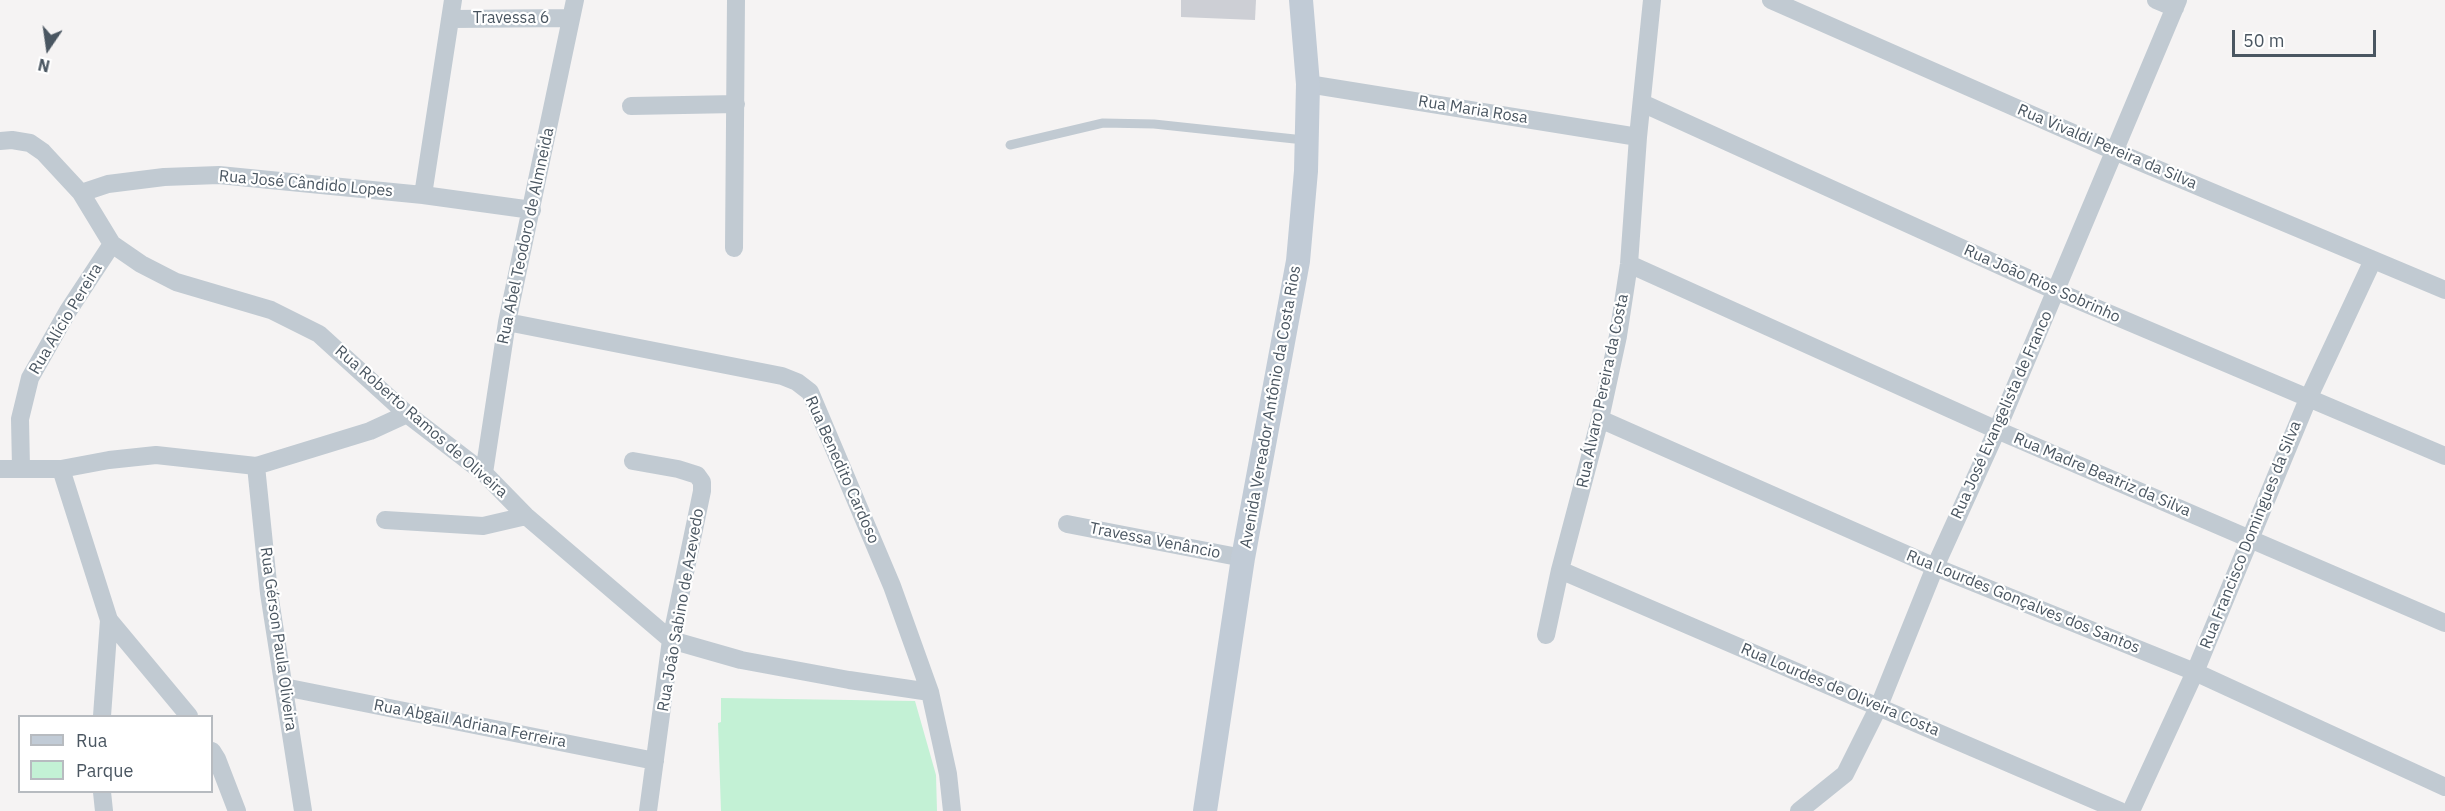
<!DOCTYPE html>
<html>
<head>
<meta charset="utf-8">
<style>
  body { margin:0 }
  #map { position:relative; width:2445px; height:811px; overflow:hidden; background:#f5f3f3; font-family:"IBM Plex Sans",sans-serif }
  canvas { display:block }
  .legend { position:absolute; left:18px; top:715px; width:195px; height:78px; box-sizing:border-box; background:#fff; border:2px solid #b7bbc0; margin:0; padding:8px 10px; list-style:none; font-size:18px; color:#4a5661 }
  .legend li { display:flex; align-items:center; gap:12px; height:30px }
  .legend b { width:30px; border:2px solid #b7bbc0 }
  .north { position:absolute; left:18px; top:18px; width:60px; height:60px; -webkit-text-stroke:4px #fff; paint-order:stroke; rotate:193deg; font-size:16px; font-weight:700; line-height:24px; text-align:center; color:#4a5661 }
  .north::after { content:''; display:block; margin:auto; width:21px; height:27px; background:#4a5661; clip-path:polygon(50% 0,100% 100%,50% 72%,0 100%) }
  .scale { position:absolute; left:2232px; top:30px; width:144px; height:27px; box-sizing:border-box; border:3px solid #4a5661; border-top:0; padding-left:8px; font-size:18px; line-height:21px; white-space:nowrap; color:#4a5661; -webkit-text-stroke:4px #fff; paint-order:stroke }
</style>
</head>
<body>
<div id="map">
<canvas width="2445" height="811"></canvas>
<ul class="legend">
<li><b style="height:8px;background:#c1cbd6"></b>Rua</li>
<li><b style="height:16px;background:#c3f1d5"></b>Parque</li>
</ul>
<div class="north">N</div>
<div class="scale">50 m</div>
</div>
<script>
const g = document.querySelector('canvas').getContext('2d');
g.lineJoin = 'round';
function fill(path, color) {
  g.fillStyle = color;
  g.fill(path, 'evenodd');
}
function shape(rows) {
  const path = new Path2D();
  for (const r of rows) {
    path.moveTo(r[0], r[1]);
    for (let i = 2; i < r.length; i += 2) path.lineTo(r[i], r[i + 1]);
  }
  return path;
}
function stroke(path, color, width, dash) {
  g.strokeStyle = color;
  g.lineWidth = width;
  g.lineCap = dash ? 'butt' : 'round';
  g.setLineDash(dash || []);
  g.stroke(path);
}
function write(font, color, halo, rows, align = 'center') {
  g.font = font + ' "IBM Plex Sans",sans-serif';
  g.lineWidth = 4.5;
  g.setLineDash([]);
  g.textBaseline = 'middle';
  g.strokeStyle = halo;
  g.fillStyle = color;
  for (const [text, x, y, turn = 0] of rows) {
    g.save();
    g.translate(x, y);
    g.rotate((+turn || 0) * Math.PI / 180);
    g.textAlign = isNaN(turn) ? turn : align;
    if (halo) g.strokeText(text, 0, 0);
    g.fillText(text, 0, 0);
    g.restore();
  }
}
fill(shape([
  [721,698,915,701,936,775,937,811,721,811,718,723,721,722]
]), '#c3f1d5');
fill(shape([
  [1181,0,1256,0,1255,20,1181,17]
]), '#cdcfd5');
stroke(shape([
  [1010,145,1103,123,1154,124,1304,140]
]), '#c1cad2', 9);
stroke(shape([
  [1771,0,2114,151,2445,290],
  [2156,0,2175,8],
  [452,19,571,18],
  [1308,84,1638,137],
  [1642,103,2056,291,2445,456],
  [631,106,736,104],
  [0,141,12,140,30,143,43,152,81,193,112,244,141,264,176,282,271,310,319,334,407,414,484,473,526,516,671,640,741,660,849,680,930,692],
  [81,193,108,184,164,177,219,175,423,195,532,210],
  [423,195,453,0],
  [734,248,736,0],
  [1629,264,1997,430,2445,623],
  [507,322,782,376,797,382,810,392,892,586,930,692,948,774,952,811],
  [1600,419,1935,567,2195,672,2445,787],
  [633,461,678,469,697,475,702,482,702,491,671,640,648,811],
  [256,466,269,593,303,811],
  [21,468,20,419,30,378,68,311,112,244],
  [0,469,61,469,109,460,156,455,256,466,370,431,407,414],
  [61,469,109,620,102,716],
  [484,473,507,322,575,0],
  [385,520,483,526,526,516],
  [1067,524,1243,558],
  [1560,570,2120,811],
  [109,620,189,716],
  [1546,635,1560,570,1600,419,1618,336,1629,264,1638,137,1652,0],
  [284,687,655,761],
  [212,751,217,759,237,811],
  [102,792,104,811],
  [1799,811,1845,774,1879,706,1935,567,1997,430,2178,0],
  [2131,811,2195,672,2308,399,2373,260]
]), '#c1cad2', 18);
stroke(shape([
  [1205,811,1243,558,1298,261,1306,171,1308,84,1301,0]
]), '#c1cbd6', 24);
write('16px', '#4a5661', '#fff', [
  ["Travessa 6",511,18],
  ["Rua Maria Rosa",1473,110,9],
  ["Rua Vivaldi Pereira da Silva",2107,147,23],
  ["Rua José Cândido Lopes",306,184,5],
  ["Rua Abel Teodoro de Almneida",526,236,-78],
  ["Rua João Rios Sobrinho",2042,284,24],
  ["Rua Alício Pereira",66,319,-59],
  ["Rua Álvaro Pereira da Costa",1603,391,-78],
  ["Avenida Vereador Antônio da Costa Rios",1271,407,-80],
  ["Rua José Evangelista de Franco",2002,415,-66],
  ["Rua Roberto Ramos de Oliveira",421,422,41],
  ["Rua Benedito Cardoso",842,470,66],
  ["Rua Madre Beatriz da Silva",2102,475,23],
  ["Rua Francisco Domingues da Silva",2251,535,-68],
  ["Travessa Venâncio",1155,541,11],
  ["Rua Lourdes Gonçalves dos Santos",2023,602,22],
  ["Rua João Sabino de Azevedo",681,610,-80],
  ["Rua Gérson Paula Oliveira",278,639,82],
  ["Rua Lourdes de Oliveira Costa",1840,690,23],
  ["Rua Abgail Adriana Ferreira",470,724,11]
]);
</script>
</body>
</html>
